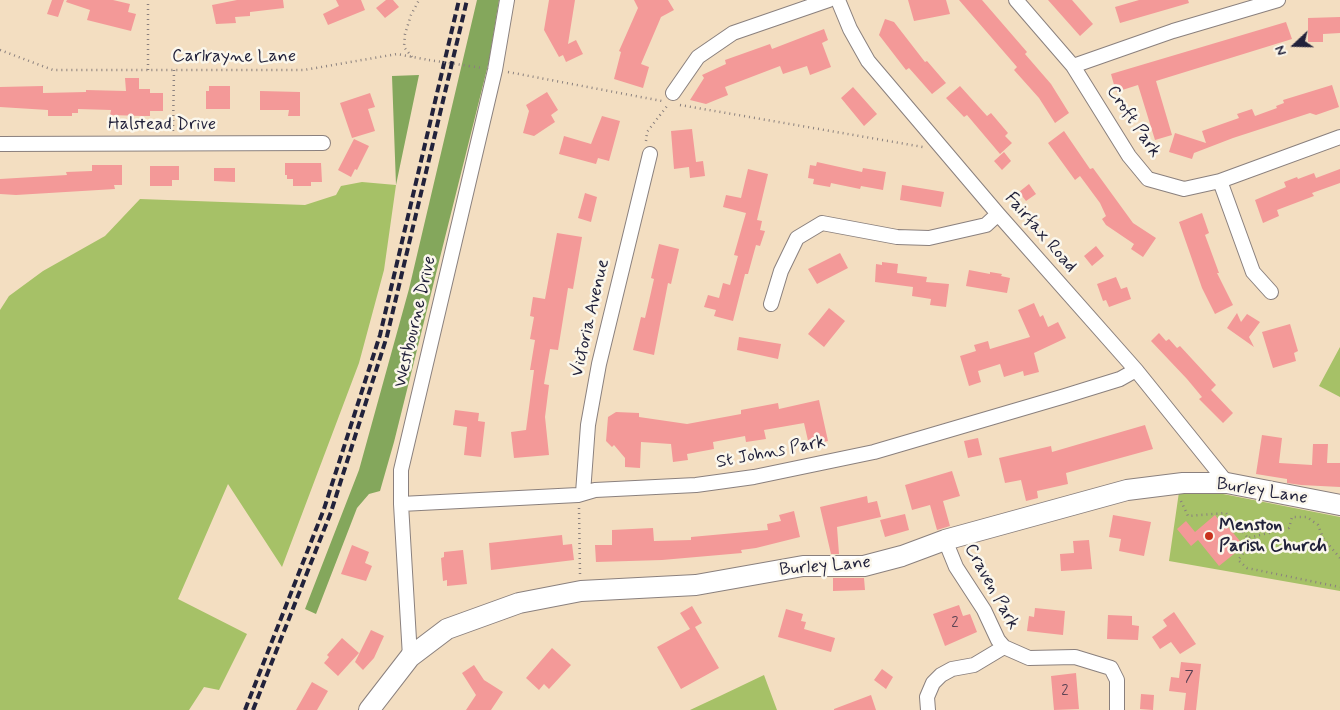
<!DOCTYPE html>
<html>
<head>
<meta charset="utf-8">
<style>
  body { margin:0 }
  #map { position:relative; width:1340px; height:710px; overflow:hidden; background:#f3dec1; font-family:Mynerve,sans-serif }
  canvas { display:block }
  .north { position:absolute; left:1270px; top:20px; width:50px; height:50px; -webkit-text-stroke:4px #fbf7ec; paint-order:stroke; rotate:249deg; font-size:14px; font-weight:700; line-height:20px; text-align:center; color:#22223b }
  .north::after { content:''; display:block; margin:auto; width:18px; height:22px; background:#22223b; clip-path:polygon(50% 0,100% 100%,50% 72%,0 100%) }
</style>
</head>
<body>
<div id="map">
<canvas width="1340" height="710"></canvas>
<div class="north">N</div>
</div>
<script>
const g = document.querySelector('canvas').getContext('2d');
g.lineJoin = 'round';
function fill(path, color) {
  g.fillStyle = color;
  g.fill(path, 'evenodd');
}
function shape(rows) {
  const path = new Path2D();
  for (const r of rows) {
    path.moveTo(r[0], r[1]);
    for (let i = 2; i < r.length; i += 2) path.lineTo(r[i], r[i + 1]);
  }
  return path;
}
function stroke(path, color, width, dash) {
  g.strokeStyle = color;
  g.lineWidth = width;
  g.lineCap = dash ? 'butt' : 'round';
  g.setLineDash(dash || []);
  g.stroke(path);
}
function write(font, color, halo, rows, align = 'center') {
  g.font = font + ' Mynerve,sans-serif';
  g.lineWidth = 5;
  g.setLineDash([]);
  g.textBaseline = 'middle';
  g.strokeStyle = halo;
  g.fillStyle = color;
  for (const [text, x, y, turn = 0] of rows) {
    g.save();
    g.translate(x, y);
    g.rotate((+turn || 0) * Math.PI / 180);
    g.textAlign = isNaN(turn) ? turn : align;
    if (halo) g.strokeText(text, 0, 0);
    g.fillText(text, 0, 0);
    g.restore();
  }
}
fill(shape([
  [362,182,396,185,384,270,359,363,282,567,228,484,178,599,247,634,219,690,204,687,189,710,0,710,0,310,9,296,43,271,105,236,140,199,305,205,336,195,341,186],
  [1340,347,1340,397,1319,386],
  [1179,492,1218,493,1340,517,1340,591,1169,561],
  [764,675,777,710,690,710,720,696]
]), '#a6c167');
fill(shape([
  [477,0,499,0,489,61,394,442,380,491,369,494,357,508,316,614,305,609,359,470,409,289],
  [419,75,396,185,392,76]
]), '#84a75c');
fill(shape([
  [52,0,64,0,58,17,47,14],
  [67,0,113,0,130,4,128,12,136,14,131,31,87,20,90,10,66,2],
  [237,0,283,0,284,8,250,12,250,16,235,17,236,23,216,24,212,5],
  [336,0,361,0,365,10,328,25,323,14,339,6],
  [386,0,393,0,399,7,385,18,376,8],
  [549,0,575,0,568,44,576,40,583,54,566,62,563,55,559,57,544,30],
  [634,0,668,0,674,10,661,17,641,64,649,67,643,88,614,79,621,52,619,51,638,8],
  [908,0,946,0,950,14,914,21],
  [959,0,982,0,1027,52,1025,54,1051,84,1069,113,1055,123,1039,98,1014,70,1017,67],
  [1048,0,1072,0,1093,24,1080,36],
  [1139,0,1188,0,1189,3,1120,23,1115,7],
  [1340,17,1340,33,1323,34,1323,42,1308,42,1308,18],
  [885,19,894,22,925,62,927,61,946,83,932,94,909,68,906,70,879,35],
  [1286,22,1292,39,1156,81,1172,135,1155,140,1138,85,1116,92,1111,74],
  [824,29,828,40,822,43,831,67,810,75,807,66,783,74,780,66,725,87,728,95,706,104,690,100,704,78,702,75,726,64,725,60,770,44,772,49],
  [125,78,139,78,139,89,150,89,150,93,163,93,163,111,150,111,150,116,142,116,110,115,111,110,78,109,78,113,72,113,72,116,48,116,48,110,0,107,0,87,43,86,43,93,86,92,86,90,126,91],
  [1332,85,1339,107,1316,115,1310,113,1233,138,1194,153,1192,159,1169,152,1175,133,1206,143,1202,131,1239,118,1237,114,1252,109,1255,116,1277,108,1276,106,1284,103,1283,100],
  [209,86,230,86,230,109,206,109,206,91,209,91],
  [960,86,987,116,991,113,1008,133,1005,136,1012,143,1000,154,967,115,964,117,946,98],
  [853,87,877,114,864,126,841,98],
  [260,91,300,92,300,116,288,116,289,110,260,110],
  [547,92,558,110,551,115,555,122,534,136,523,133,529,111,526,105],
  [370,93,375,107,368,109,375,131,352,138,340,103],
  [602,116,620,121,609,161,598,158,596,164,559,154,564,136,591,144],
  [692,129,696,162,703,161,705,176,690,178,689,167,674,169,671,131],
  [1064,131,1090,169,1093,168,1133,223,1156,238,1143,257,1131,249,1134,244,1106,225,1102,219,1106,216,1100,203,1080,176,1075,180,1048,143],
  [354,139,369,146,357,170,355,169,351,177,338,170],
  [1004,152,1011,161,1002,170,994,161],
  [817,162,862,172,863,168,886,172,883,190,861,186,860,189,831,183,830,187,813,184,814,179,808,178,810,165,816,166],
  [285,163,321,163,322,182,311,182,311,186,293,186,293,179,287,179,287,175,285,175],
  [92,165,122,165,122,185,114,185,115,189,16,195,0,194,0,179,67,175,66,172,92,171],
  [150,166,179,166,179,180,172,180,172,186,150,186],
  [214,168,235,168,235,182,214,181],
  [748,169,768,174,757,220,762,221,760,230,765,231,760,246,756,245,748,274,745,274,733,321,714,316,716,310,704,307,708,295,719,298,723,283,730,285,738,256,734,255,746,213,723,207,726,195,741,198],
  [1340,169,1340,183,1312,193,1314,196,1277,210,1279,216,1263,223,1255,200,1286,187,1284,182,1297,177,1298,179,1314,173,1316,178],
  [1029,184,1036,194,1026,201,1019,192],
  [902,185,944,192,941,207,900,200],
  [585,193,597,197,591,222,578,218],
  [1202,213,1209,233,1205,235,1219,273,1217,273,1233,305,1215,314,1202,288,1179,222],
  [557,233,582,237,573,289,568,288,558,350,550,349,544,384,549,385,545,417,549,455,514,458,511,432,526,430,534,370,530,370,535,340,530,339,534,317,530,316,533,297,545,299],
  [659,244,679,249,671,284,668,283,654,355,633,350,641,317,645,318,649,301,654,279,651,278],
  [1096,246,1104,256,1092,266,1084,256],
  [840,253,848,268,817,284,808,269],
  [882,262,898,264,897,273,927,277,926,282,949,284,946,307,930,305,931,299,912,296,913,287,875,282,876,264,882,265],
  [969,270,990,274,990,272,1002,274,1001,276,1010,278,1007,293,966,286],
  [1116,277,1121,289,1127,287,1131,299,1109,307,1106,300,1103,301,1097,284],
  [1034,303,1040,317,1043,315,1048,327,1058,322,1066,338,1034,353,1039,372,1024,376,1023,371,1004,377,1000,364,978,371,981,382,969,386,960,356,976,351,974,345,988,341,990,349,1030,337,1018,310],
  [829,308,845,321,824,347,808,334],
  [1237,313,1241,322,1247,314,1260,322,1249,337,1254,347,1227,328],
  [1290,324,1298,351,1294,353,1296,361,1273,368,1262,332],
  [1159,333,1166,341,1169,339,1177,348,1180,346,1216,385,1211,390,1233,413,1223,423,1199,399,1202,397,1187,379,1151,341],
  [739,337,781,344,778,359,737,350],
  [819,400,828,441,809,445,804,423,764,430,766,439,746,442,745,436,713,442,714,449,687,454,688,460,673,462,671,444,641,442,640,468,625,467,625,458,614,445,612,447,606,441,608,417,616,412,639,413,639,417,687,424,741,414,741,410,778,403,779,409],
  [455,410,479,413,478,421,485,422,481,457,464,455,467,427,453,425],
  [1145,425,1153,449,1066,473,1068,484,1037,491,1038,498,1026,501,1021,480,1005,483,999,458,1051,446,1052,452],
  [1262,435,1282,438,1279,463,1312,465,1313,444,1328,444,1327,463,1340,463,1340,487,1301,485,1287,483,1287,479,1256,474],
  [978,438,982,455,968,458,964,441],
  [952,471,960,496,943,501,950,526,937,530,930,505,912,510,905,485],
  [867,496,868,503,877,501,881,517,837,527,839,554,831,554,820,507],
  [794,511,800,537,756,548,741,550,742,553,662,560,596,562,595,545,612,545,612,530,653,528,654,541,691,540,691,537,768,530,767,524,781,521,779,515],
  [905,514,909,530,885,537,880,520],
  [1113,515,1151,522,1144,556,1119,551,1121,539,1109,537],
  [1215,515,1218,519,1220,517,1244,546,1219,566,1198,540,1191,546,1177,529,1186,521,1195,532],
  [562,535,563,545,572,544,574,560,491,570,489,543],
  [1089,540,1092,569,1061,571,1060,554,1074,553,1073,541],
  [352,545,369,552,365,563,372,566,366,581,341,574],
  [463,550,467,584,447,586,447,580,443,581,441,558,444,557,444,552],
  [833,578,864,578,865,590,833,591],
  [959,605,963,616,970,614,977,632,945,646,933,614],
  [692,606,702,623,695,627,719,668,681,689,657,647,690,629,680,613],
  [1035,608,1065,611,1063,635,1027,631,1029,616,1034,617],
  [786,609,803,614,801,621,806,622,804,629,835,638,831,652,778,637],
  [1174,612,1196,644,1180,654,1171,642,1160,649,1152,637,1167,626,1163,620],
  [1108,615,1132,616,1132,625,1139,626,1138,640,1107,639],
  [371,630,384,636,374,658,363,670,355,662],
  [342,638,359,653,338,676,324,663,329,657,327,655],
  [552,648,571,665,549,689,544,684,539,690,526,678],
  [1181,662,1201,664,1196,710,1184,710,1186,693,1169,691,1171,677,1179,678],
  [474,665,484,680,503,692,491,710,466,710,476,695,462,673],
  [882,669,893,677,886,689,874,680],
  [1076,673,1079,709,1054,710,1051,676],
  [312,682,328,691,317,710,296,710],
  [1141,694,1154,695,1153,710,1140,709],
  [871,695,876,710,834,710,834,709]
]), '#f39998');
const street = shape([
  [838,0,850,29,868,61,998,214,1136,370,1227,483],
  [1016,0,1073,66,1129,156,1148,179,1184,189,1220,181,1340,137],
  [1073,66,1173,31,1278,0],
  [673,93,698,57,733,33,829,0],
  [0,144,323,143],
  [1220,181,1253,272,1271,292],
  [771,304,781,271,797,238,822,223,897,237,929,238,986,225,998,214],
  [583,493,588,425,599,364,650,154],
  [401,504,578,495,595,490,696,485,754,477,874,452,1065,396,1120,379,1136,370],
  [945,540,956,567,984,610,998,640,1004,647,1029,658,1075,657,1111,668,1117,680,1117,710],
  [410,657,401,504,401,470,495,70,507,0],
  [928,710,927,697,933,683,941,675,952,669,974,665,1004,647]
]);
const secondary = shape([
  [369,710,410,657,447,629,519,603,581,591,696,585,803,566,864,566,902,556,945,540,1127,490,1183,483,1227,483,1340,505]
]);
stroke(street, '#8a807e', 16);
stroke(secondary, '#8a807e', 22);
stroke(shape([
  [0,50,53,70,304,70,397,54,429,60],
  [412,57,404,47,405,34,411,15,419,0],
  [469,66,483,68],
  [148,70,148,0],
  [508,72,662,101],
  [680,105,923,147],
  [173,131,174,70],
  [646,141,647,132,667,106],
  [1181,501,1188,516,1226,513,1248,538],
  [579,508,580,575],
  [1340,558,1323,538,1318,525,1307,517,1292,517,1289,528,1248,538,1249,546,1238,560,1247,568,1340,587]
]), '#8a807e', 2.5, [1, 4]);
stroke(street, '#fff', 14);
stroke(secondary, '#fff', 20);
stroke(shape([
  [245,710,324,509,380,335,459,0],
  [253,710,331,512,387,336,467,0]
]), '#22223b', 4, [8, 4]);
stroke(shape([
  [429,60,469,66]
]), '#8a807e', 2.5, [1, 4]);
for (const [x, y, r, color] of [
  [1209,536,5,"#c8321e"]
]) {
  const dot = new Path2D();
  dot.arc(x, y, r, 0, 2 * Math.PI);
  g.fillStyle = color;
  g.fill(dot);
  stroke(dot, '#fbf7ec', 2);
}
write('15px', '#564052', null, [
  ["2",955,624],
  ["7",1189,678],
  ["2",1065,692]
]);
write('18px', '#22223b', '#fbf7ec', [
  ["Carlrayne Lane",234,57],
  ["Croft Park",1133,122,56],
  ["Halstead Drive",162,125],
  ["Fairfax Road",1040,233,49],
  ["Victoria Avenue",591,318,-77],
  ["Westbourne Drive",416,322,-77],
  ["St Johns Park",771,453,-11],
  ["Burley Lane",1262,492,9],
  ["Burley Lane",825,567,-5],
  ["Craven Park",991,587,61]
]);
write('bold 18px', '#22223b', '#fbf7ec', [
  ["Menston",1219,526],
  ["Parish Church",1219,547]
], 'left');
</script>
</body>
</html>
